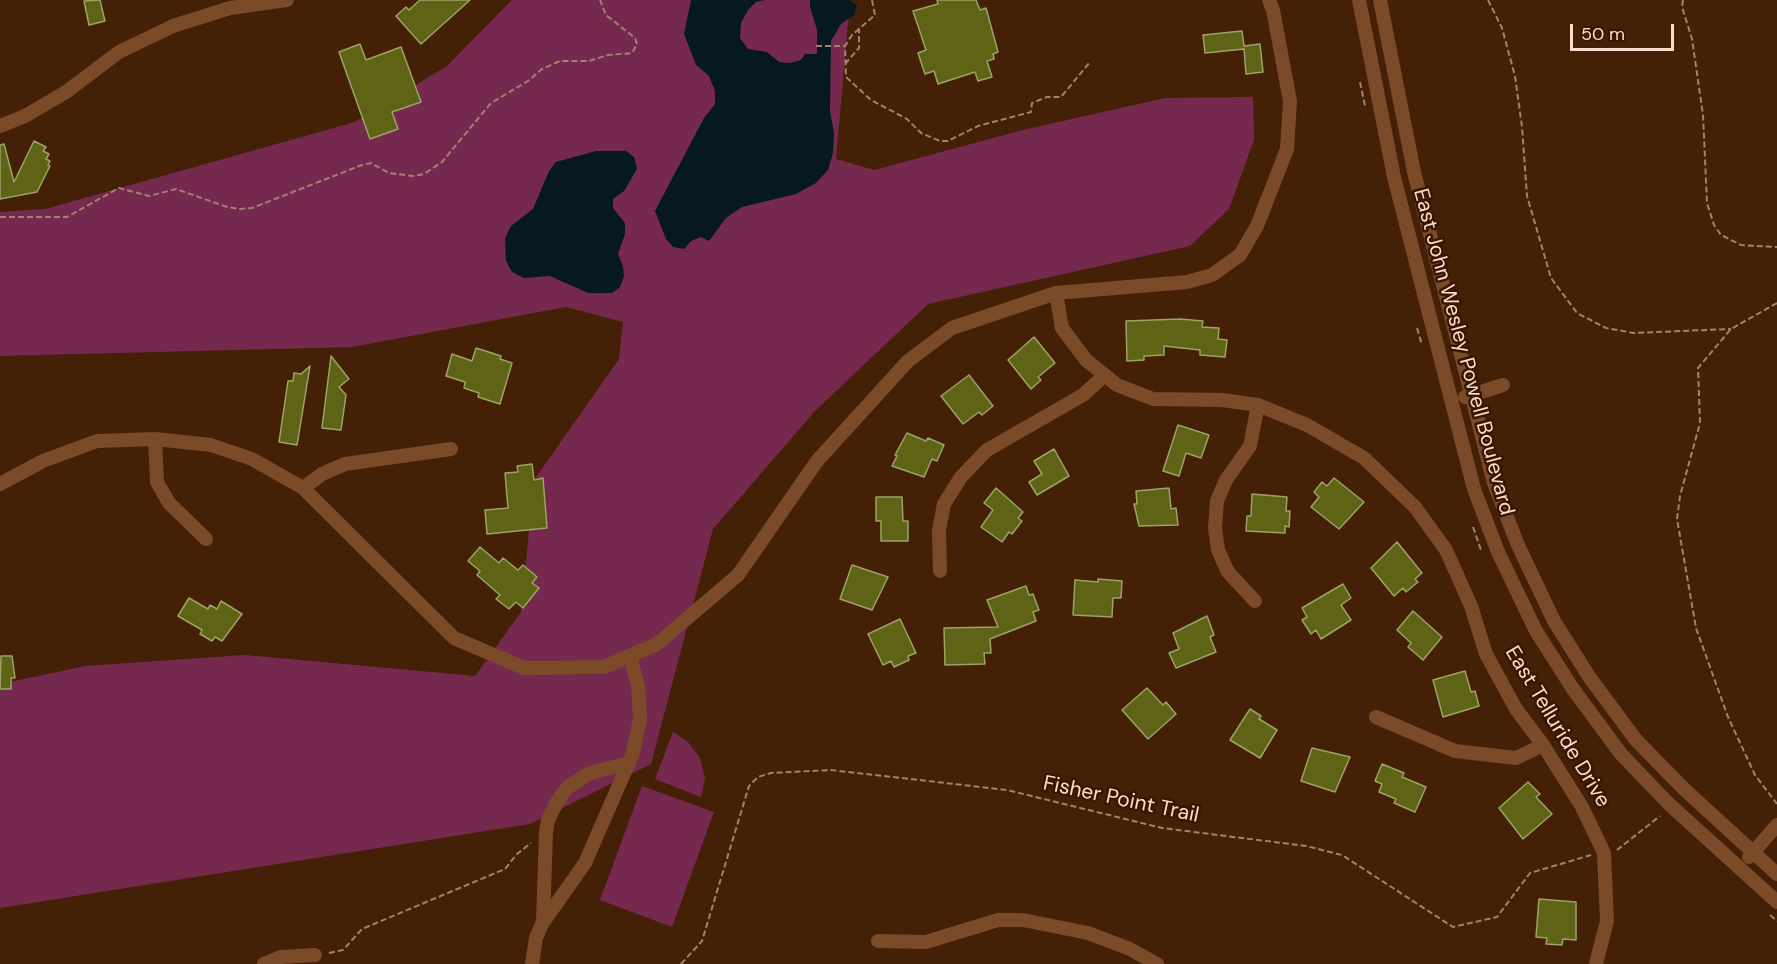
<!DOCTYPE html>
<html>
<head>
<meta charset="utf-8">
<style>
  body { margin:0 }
  #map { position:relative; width:1777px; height:964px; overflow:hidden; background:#442006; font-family:"DM Sans",sans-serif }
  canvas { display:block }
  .scale { position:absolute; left:1570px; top:24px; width:104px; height:27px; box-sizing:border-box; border:3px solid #fbddcb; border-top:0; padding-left:8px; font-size:18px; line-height:21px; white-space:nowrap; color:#fbddcb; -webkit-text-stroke:4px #391600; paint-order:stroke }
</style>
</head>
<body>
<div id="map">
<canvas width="1777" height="964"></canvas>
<div class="scale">50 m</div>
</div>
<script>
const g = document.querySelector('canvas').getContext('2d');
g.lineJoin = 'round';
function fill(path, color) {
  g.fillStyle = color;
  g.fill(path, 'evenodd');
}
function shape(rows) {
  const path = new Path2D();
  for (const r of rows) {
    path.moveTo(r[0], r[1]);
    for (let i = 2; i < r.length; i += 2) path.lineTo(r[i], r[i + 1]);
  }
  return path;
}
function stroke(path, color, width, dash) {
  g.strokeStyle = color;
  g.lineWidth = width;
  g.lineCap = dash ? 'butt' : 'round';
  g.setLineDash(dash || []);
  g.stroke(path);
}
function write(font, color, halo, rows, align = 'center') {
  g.font = font + ' "DM Sans",sans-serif';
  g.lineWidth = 5;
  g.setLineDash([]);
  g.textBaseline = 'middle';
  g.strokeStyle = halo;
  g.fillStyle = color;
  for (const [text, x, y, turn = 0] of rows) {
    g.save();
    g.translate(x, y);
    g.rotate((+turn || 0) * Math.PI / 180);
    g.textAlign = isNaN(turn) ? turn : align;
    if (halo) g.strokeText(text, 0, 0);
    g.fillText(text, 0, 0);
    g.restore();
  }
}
fill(shape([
  [512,0,850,0,836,159,874,170,1023,130,1165,98,1253,97,1254,140,1229,209,1190,246,928,304,815,411,713,529,651,764,530,824,0,908,0,684,85,666,245,655,475,676,521,612,534,480,619,359,623,322,566,307,352,347,0,356,0,212,45,209,355,122,447,66],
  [673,732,688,742,700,758,705,778,701,797,655,779],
  [642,786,714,812,672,927,600,900]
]), '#76294e');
fill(shape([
  [691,0,765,0,756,2,748,10,741,23,740,38,748,49,767,52,779,62,790,63,801,60,805,54,817,54,817,30,810,7,810,0,849,0,857,5,854,15,841,24,831,41,830,111,834,133,833,153,828,170,816,183,796,194,742,207,726,218,709,241,701,237,691,241,684,249,673,247,666,239,655,211,704,118,715,104,715,91,709,76,696,65,684,34],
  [596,151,626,151,634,157,637,169,624,191,613,199,613,208,625,223,625,234,618,254,623,266,624,276,620,287,612,293,588,293,550,276,524,278,512,272,506,261,505,238,511,226,533,209,549,171,556,162]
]), '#061923');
const building = shape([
  [100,0,105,21,89,25,84,1,100,0],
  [420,0,470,0,421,44,396,16,406,7,409,10,420,0],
  [937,0,976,0,980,10,986,8,998,52,993,54,994,59,987,61,992,77,978,81,975,72,938,84,934,71,925,74,918,53,926,50,913,11,938,4,937,0],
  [1242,31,1244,46,1260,44,1263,72,1246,74,1244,49,1205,53,1203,35,1242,31],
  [360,44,366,60,401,47,421,102,392,112,398,129,370,139,339,52,360,44],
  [34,141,46,147,43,151,49,154,46,159,50,161,48,165,50,166,37,192,0,199,0,145,4,144,14,182,34,141],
  [1180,319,1203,321,1202,327,1219,328,1218,339,1227,340,1225,357,1200,355,1200,350,1164,346,1164,355,1144,356,1144,360,1127,361,1126,321,1180,319],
  [1034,337,1055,363,1038,377,1041,380,1031,389,1008,360,1034,337],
  [476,348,501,356,500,359,512,363,500,404,478,397,479,393,464,388,465,382,446,376,452,354,472,361,476,348],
  [331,356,349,379,339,387,346,395,341,430,322,428,331,356],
  [310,366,297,445,279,442,288,381,293,381,294,373,301,374,310,366],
  [969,375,993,406,982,415,979,412,963,424,941,396,969,375],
  [1178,425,1209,435,1201,458,1186,453,1179,476,1163,471,1178,425],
  [907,433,926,441,928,438,944,445,937,461,932,459,924,477,892,466,897,456,895,455,907,433],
  [1054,449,1069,476,1037,495,1029,482,1042,474,1034,461,1054,449],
  [532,464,534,480,543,478,547,528,487,534,485,510,508,508,505,473,518,472,517,466,532,464],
  [1334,478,1364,502,1339,529,1311,507,1319,497,1314,492,1322,482,1327,486,1334,478],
  [996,488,1023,512,1018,518,1022,521,1012,534,1009,532,1002,542,981,527,993,510,984,503,996,488],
  [1169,488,1171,509,1176,508,1178,525,1139,526,1134,504,1137,504,1136,491,1169,488],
  [1252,494,1287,497,1286,511,1290,511,1289,527,1285,526,1285,533,1246,531,1247,516,1251,516,1252,494],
  [876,497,902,497,903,521,908,521,908,541,881,541,881,521,876,521,876,497],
  [1397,542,1422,573,1415,579,1418,582,1406,592,1403,588,1394,596,1371,568,1397,542],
  [480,547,499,563,503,558,518,570,523,565,537,577,532,583,539,588,523,608,516,602,509,609,496,599,500,595,477,575,480,571,468,561,480,547],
  [852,565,888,577,872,610,840,599,852,565],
  [1098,579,1122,581,1121,598,1113,598,1112,617,1073,615,1075,580,1098,582,1098,579],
  [1343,584,1351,598,1341,605,1351,620,1321,639,1316,630,1311,634,1302,620,1307,617,1302,608,1343,584],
  [1026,586,1029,595,1033,594,1039,610,1033,612,1036,621,990,639,991,653,984,653,985,664,945,665,944,628,998,627,987,600,1026,586],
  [189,598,208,609,210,605,217,609,221,601,242,614,222,641,215,637,212,641,200,634,202,630,178,616,189,598],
  [1413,611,1442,637,1423,660,1408,647,1411,643,1397,630,1413,611],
  [1207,616,1214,635,1210,637,1216,652,1176,668,1169,653,1179,649,1173,633,1207,616],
  [900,619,916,653,908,656,909,660,894,667,891,661,883,665,868,634,900,619],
  [1,656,12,656,15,678,11,678,11,689,0,689,1,656],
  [1465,671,1471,692,1475,691,1479,706,1443,717,1433,680,1465,671],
  [1147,688,1163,705,1166,702,1176,714,1148,739,1122,710,1147,688],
  [1250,709,1261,716,1259,719,1277,730,1260,758,1230,740,1250,709],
  [1312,748,1350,757,1335,792,1301,781,1312,748],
  [1382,764,1404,773,1402,777,1426,787,1415,812,1394,803,1396,799,1379,792,1382,784,1375,781,1382,764],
  [1528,782,1540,794,1536,797,1552,814,1523,839,1499,808,1528,782],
  [1539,899,1576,902,1576,940,1563,939,1562,945,1546,944,1547,938,1536,937,1539,899]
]);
fill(building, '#5e6316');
stroke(building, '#9da367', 1.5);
stroke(shape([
  [872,0,875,15,852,35,845,46,846,77,871,100,907,119,921,133,940,141,948,141,978,126,1031,112,1032,103,1047,97,1061,97,1090,62],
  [1488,0,1502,28,1515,76,1522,127,1527,196,1551,278,1577,313,1606,328,1634,333,1731,329],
  [1683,0,1682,7,1692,39,1703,115,1707,203,1714,225,1721,235,1741,245,1777,247],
  [816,46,845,46],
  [845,64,859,48,859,28],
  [1360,82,1365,106],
  [0,217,67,217,119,188,149,196,176,189,227,207,239,209,252,208,362,165,371,163,389,173,413,176,424,174,442,162,491,103,528,81,542,69,560,61,589,61,608,55,632,53,637,44,635,38,606,15,600,0],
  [1777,303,1731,329,1698,368,1700,423,1680,496,1677,519,1696,628,1728,717,1755,775,1777,804],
  [1417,328,1422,345],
  [1473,527,1481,550],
  [1617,850,1660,816],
  [1770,915,1777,921],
  [329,953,343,950,362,929,505,869,517,854,531,843],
  [681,964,702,941,749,786,758,777,771,773,831,770,1007,790,1162,828,1306,846,1342,855,1453,927,1497,917,1530,873,1591,855]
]), '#a3826c', 2, [6, 3]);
stroke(shape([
  [1359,0,1394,177,1474,489,1498,552,1536,631,1573,689,1621,754,1669,804,1777,902],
  [1380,0,1414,172,1494,483,1517,543,1554,621,1590,678,1636,740,1684,789,1777,874],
  [0,126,25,116,66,92,119,52,173,26,230,8,287,0],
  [1056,293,1062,328,1086,360,1117,385,1153,399,1222,400,1258,405,1307,425,1364,458,1415,507,1446,550,1471,606,1486,654,1516,709,1543,745,1582,807,1604,853,1607,921,1596,964],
  [1465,397,1503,385],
  [155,439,157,482,169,503,206,539],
  [0,484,43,461,97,441,155,439,211,445,252,459,303,488,454,638,524,668,604,667,657,644,738,575,817,461,908,361,952,328,1056,293,1187,282,1212,275,1240,255,1257,226,1287,149,1290,101,1273,10,1269,0],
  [303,488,322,474,345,464,451,449],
  [940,571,939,530,944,504,961,477,987,450,1083,395,1105,375],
  [1255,601,1228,572,1218,550,1215,528,1217,501,1226,480,1250,446,1258,405],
  [1376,717,1455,751,1516,758,1543,745],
  [1749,857,1777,825],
  [543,922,546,832,548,820,557,802,568,787,590,773,629,763],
  [878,941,926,942,998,920,1023,920,1088,933,1130,949,1157,964],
  [264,964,281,957,315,955],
  [532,964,536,938,542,924,585,863,633,753,640,719,638,686,630,656]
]), '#7b4a29', 14);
write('21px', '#fbddcb', '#391600', [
  ["East John Wesley Powell Boulevard",1463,352,75],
  ["East Telluride Drive",1557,727,59],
  ["Fisher Point Trail",1121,800,12]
]);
</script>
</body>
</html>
